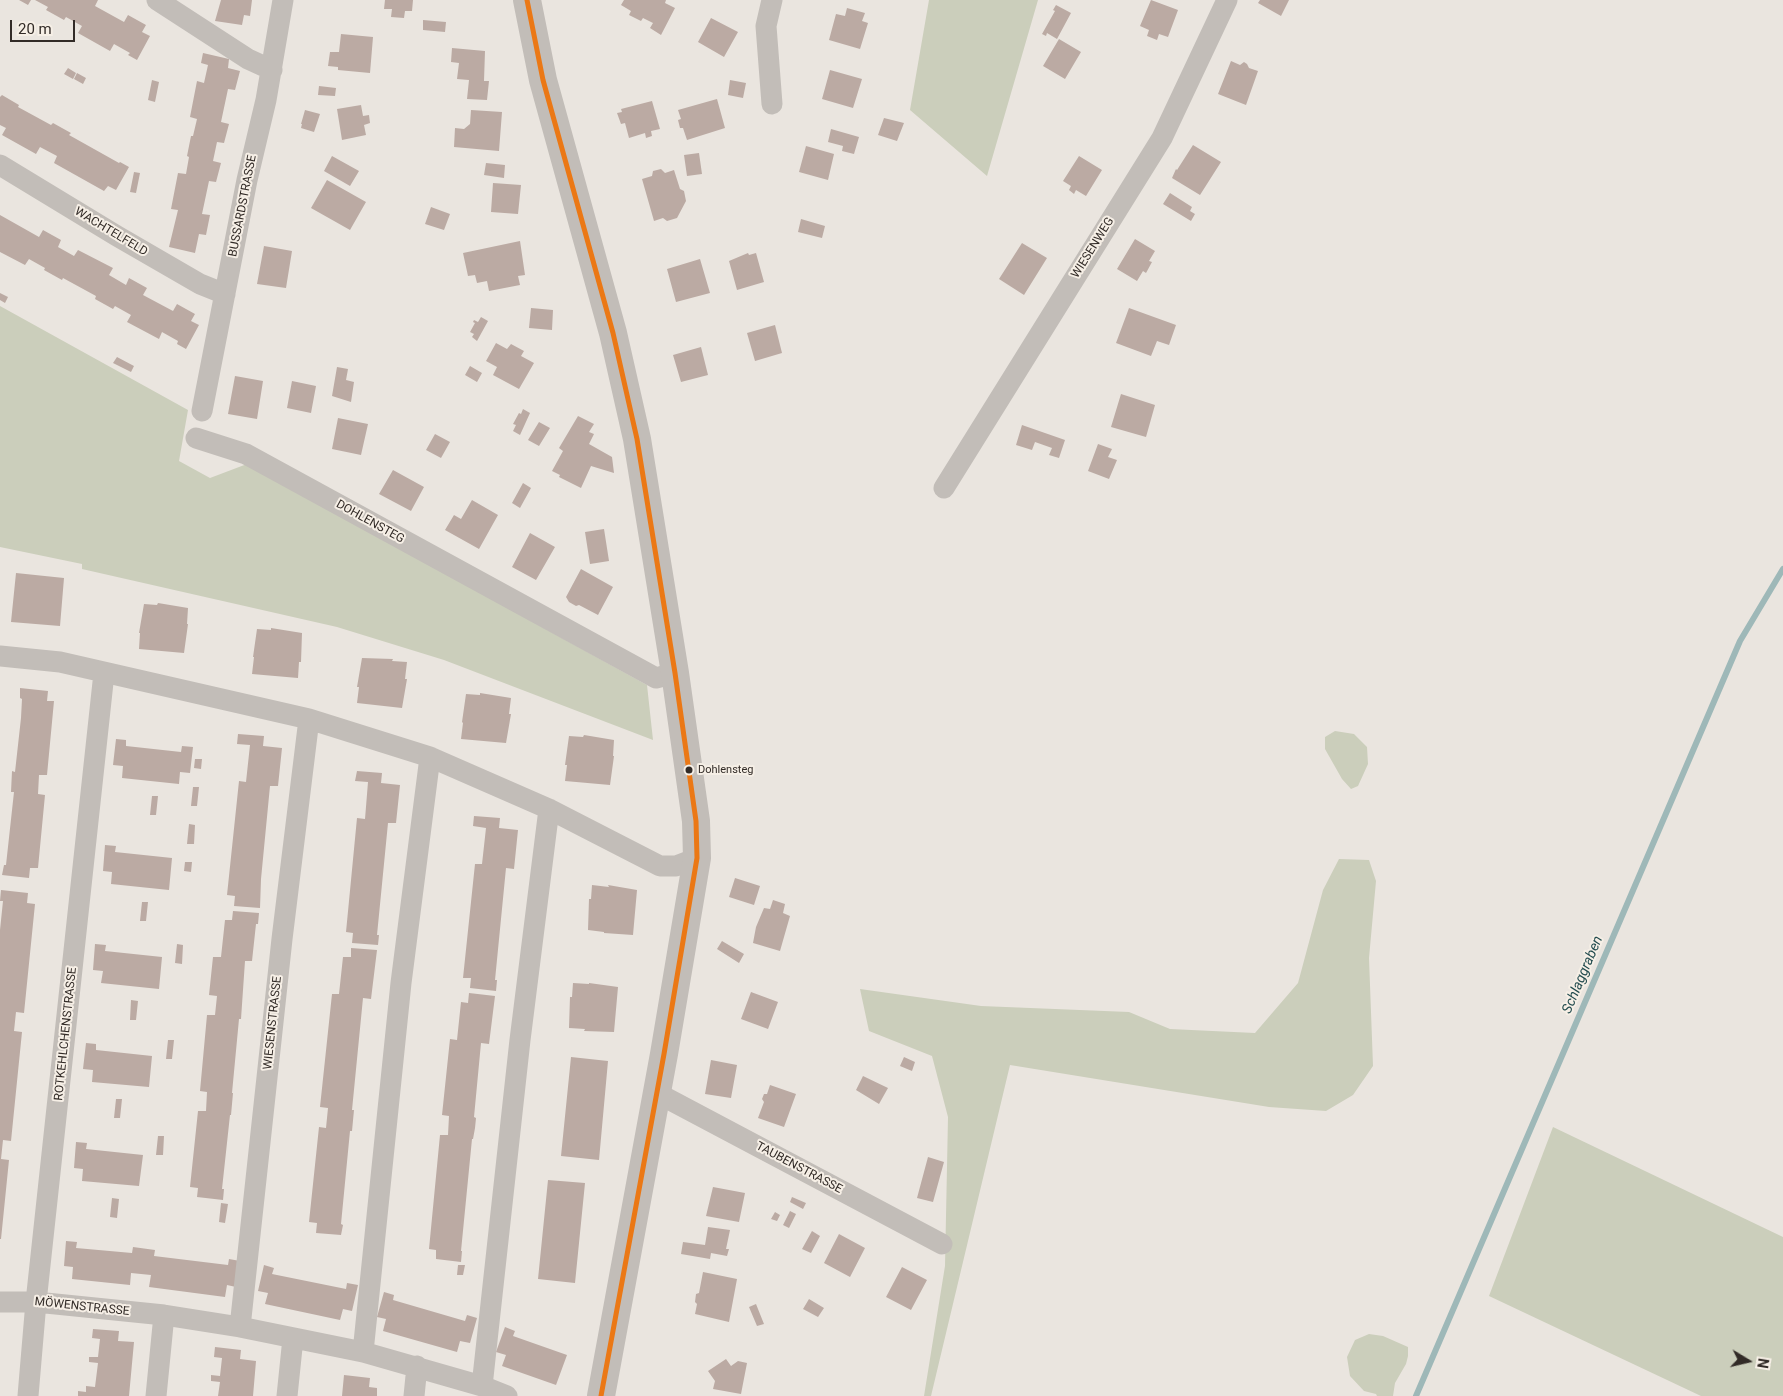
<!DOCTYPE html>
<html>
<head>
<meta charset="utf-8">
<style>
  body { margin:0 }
  #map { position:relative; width:1783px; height:1396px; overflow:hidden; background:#eae5df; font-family:Roboto,sans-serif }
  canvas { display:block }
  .north { position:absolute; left:1723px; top:1336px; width:50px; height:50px; -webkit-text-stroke:4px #f6efe6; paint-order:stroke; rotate:99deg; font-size:14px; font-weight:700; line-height:20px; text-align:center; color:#322b27 }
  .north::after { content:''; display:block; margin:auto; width:18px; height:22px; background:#322b27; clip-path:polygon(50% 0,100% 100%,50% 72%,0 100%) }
  .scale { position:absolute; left:10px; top:20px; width:65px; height:22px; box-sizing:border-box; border:2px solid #322b27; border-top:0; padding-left:6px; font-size:15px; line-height:18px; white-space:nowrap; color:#322b27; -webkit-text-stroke:4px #f6efe6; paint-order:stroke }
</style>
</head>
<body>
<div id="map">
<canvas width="1783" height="1396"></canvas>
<div class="north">N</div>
<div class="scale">20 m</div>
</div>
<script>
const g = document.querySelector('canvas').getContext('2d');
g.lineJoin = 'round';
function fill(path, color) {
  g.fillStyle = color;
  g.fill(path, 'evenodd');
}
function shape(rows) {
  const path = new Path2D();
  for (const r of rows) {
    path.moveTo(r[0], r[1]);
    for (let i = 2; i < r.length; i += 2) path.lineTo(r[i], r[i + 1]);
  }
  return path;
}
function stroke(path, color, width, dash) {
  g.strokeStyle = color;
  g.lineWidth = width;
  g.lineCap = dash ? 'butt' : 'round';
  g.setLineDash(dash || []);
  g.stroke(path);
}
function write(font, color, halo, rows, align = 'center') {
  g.font = font + ' Roboto,sans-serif';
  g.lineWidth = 4;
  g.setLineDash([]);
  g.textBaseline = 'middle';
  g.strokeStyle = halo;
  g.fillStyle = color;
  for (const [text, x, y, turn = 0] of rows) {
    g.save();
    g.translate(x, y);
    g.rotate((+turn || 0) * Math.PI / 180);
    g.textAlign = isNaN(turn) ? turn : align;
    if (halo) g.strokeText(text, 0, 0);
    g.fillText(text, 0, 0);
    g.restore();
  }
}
fill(shape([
  [929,0,1038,0,987,176,910,110],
  [0,306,188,410,179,461,210,478,247,464,647,685,653,740,444,660,337,627,82,569,82,564,0,547],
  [1335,731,1354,734,1367,747,1368,764,1358,786,1351,789,1342,779,1325,749,1325,737],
  [1339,859,1369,860,1376,881,1369,958,1373,1066,1353,1095,1326,1111,1269,1107,1010,1065,931,1396,924,1396,945,1266,948,1117,932,1056,869,1031,860,989,981,1006,1129,1012,1170,1029,1255,1033,1298,983,1323,890],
  [1553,1127,1783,1237,1783,1396,1701,1396,1489,1296],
  [1369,1334,1383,1336,1408,1347,1408,1356,1406,1364,1395,1383,1393,1396,1377,1396,1376,1394,1364,1391,1350,1376,1347,1357,1355,1340]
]), '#cbcebb');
stroke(shape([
  [1416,1396,1740,641,1783,569]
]), '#9eb8b8', 6);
fill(shape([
  [19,0,31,0,28,5],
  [35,0,98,0,95,6,124,22,128,15,146,25,142,32,150,36,137,60,128,55,130,53,114,44,110,51,78,33,82,26,66,17,64,20,46,10,48,7],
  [221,0,252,0,250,16,244,15,242,25,215,21],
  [385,0,413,0,412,11,405,11,404,18,391,17,392,9,384,9],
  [624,0,666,0,665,3,675,8,661,35,650,28,653,23,643,18,641,21,629,15,631,11,621,5],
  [1151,0,1178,10,1168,37,1159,34,1157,40,1147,36,1149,30,1140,26],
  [1260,0,1289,0,1281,16,1258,3],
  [1056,5,1071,13,1057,39,1047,33,1046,36,1042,34,1055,11,1053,10],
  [847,8,865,13,862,21,868,23,860,49,829,40,836,14,845,16],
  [711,18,738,32,724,57,698,42],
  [423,20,446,22,445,32,423,30],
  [341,34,373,37,370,73,338,70,338,67,328,66,330,52,339,52],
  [1059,39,1081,52,1065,79,1043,66],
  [452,48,485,51,484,81,489,81,487,100,467,99,469,80,457,79,459,63,451,62],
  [203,53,229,59,228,68,240,71,235,90,228,89,221,122,229,124,224,143,217,142,213,161,221,163,216,182,209,181,202,214,210,215,206,235,199,234,195,253,169,247,178,210,171,209,178,173,186,174,189,157,187,156,191,136,193,136,197,119,190,117,197,81,204,83,208,65,201,63],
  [1231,61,1240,65,1244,62,1247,64,1249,68,1258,71,1246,105,1218,94],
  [68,68,76,73,73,79,64,74],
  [830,70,862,79,853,108,822,99],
  [77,73,86,78,83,84,74,79],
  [152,80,159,82,155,102,148,100],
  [730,80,746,83,743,98,728,95],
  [319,86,336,88,335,96,318,95],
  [2,95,19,105,18,107,51,125,53,123,71,133,69,135,119,163,120,162,129,167,116,190,108,186,104,191,54,163,57,156,40,147,36,154,2,135,6,128,0,125,0,97],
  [717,99,725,128,687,140,683,128,680,128,678,120,681,119,678,110],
  [652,101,660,129,651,131,652,136,646,138,645,133,629,138,625,123,621,124,617,113,622,112,621,109],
  [361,105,363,116,369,115,370,123,364,125,366,135,342,140,337,109],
  [305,110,320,114,314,132,301,128,302,124,301,124],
  [471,110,502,112,499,151,454,147,455,128,464,129,470,124],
  [884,118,904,123,897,141,878,135],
  [831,129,859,137,854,154,842,151,843,146,828,142],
  [1193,145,1221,162,1200,195,1172,178,1176,169,1177,170],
  [806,146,834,154,828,180,799,172],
  [699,153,702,174,687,176,684,155],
  [332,156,359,171,350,186,324,171],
  [1079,156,1102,170,1086,196,1076,190,1074,194,1069,190,1071,186,1063,181],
  [486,163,505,165,504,178,484,175],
  [661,169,665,173,674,170,680,189,684,191,686,201,677,218,667,221,663,218,654,221,642,179,652,176,653,171],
  [134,172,140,173,136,193,130,192],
  [327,180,366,202,350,230,311,208],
  [493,183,521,185,518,214,491,212],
  [1170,193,1192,207,1190,211,1195,214,1191,221,1163,204],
  [431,207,450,214,444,230,425,224],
  [0,215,39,237,43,230,61,240,58,247,74,256,78,250,113,268,109,275,126,285,129,278,147,288,143,295,173,311,177,304,195,314,191,321,199,325,186,349,177,344,178,341,162,332,159,339,127,322,131,315,115,306,113,309,95,299,96,296,63,278,62,280,44,270,45,268,29,259,25,265,0,252],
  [801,219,825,226,822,238,798,232],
  [1135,239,1155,251,1149,261,1152,262,1146,273,1143,271,1137,281,1117,269],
  [520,241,525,275,518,276,520,285,489,291,487,281,477,283,475,275,468,276,463,253],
  [1022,243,1047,258,1024,295,999,279],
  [264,246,292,251,286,288,257,284],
  [748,253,749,255,756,253,764,282,737,290,729,261],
  [700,259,710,293,676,302,667,269],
  [0,293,8,297,5,303,0,300],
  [531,308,553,310,552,330,529,328],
  [1129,308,1176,325,1169,345,1157,341,1151,356,1116,343],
  [481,317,488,321,477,341,472,337,474,334,470,332,475,323,473,322,474,320,478,322],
  [775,325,782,353,755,361,747,333],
  [496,343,507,349,511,344,524,351,521,356,534,363,519,389,493,375,497,367,486,361],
  [701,347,708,375,681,382,673,355],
  [117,357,134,366,131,372,113,363],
  [470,366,482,373,477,382,465,375],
  [337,367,348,369,346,380,354,382,351,402,332,396],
  [235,376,263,381,257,419,228,414],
  [292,381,316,386,311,413,287,408],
  [1121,394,1155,405,1146,437,1111,427],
  [523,409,530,413,520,435,513,431,516,425,513,424,519,413,521,414],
  [578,416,594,424,589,432,594,434,589,444,612,457,614,473,591,466,581,488,559,477,560,475,552,471,563,451,559,448],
  [338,418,368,424,361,455,332,449],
  [539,422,550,428,539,446,528,440],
  [1022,425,1065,440,1059,458,1049,455,1052,448,1035,442,1032,450,1016,445],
  [435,434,450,442,441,458,426,450],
  [1098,444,1112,449,1108,457,1117,460,1109,479,1088,471],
  [393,470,424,487,411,511,379,494],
  [523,483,531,488,520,508,512,503],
  [472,500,498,515,479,549,445,530,454,515,461,519],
  [604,529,609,561,590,564,585,532],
  [530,533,555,547,536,580,512,567],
  [581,569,613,587,598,615,579,605,576,606,569,602,566,597],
  [16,573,64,578,60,626,11,622],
  [158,603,188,608,187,624,188,624,184,653,139,649,140,633,139,633,144,604,157,605],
  [271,628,302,633,301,662,299,662,298,678,252,674,254,657,253,657,257,629,271,630],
  [362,658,393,659,392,661,407,662,405,679,407,679,402,708,357,703,359,687,357,687],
  [20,688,48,691,47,701,54,701,47,775,39,775,38,794,45,795,38,868,30,868,29,878,2,875,4,865,6,865,14,792,11,792,12,771,15,772,21,718,22,699,20,698],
  [480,693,511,698,509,714,511,714,506,743,461,739,463,723,462,722,466,694,480,695],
  [238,734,264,736,263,746,282,748,278,786,270,786,261,879,260,908,234,906,235,896,227,895,239,781,246,782,250,745,237,744],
  [584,735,614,740,613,756,614,756,610,785,565,781,567,765,565,765,569,736,583,737],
  [116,739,126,740,126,746,181,752,182,746,193,747,190,773,180,772,179,784,122,778,123,766,113,765],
  [195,759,202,759,201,769,194,768],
  [357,771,382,773,381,783,400,785,396,823,388,823,377,935,379,935,378,945,352,943,353,933,346,932,357,818,365,819,368,782,355,781],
  [193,787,199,787,197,806,191,806],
  [152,796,158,796,156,815,150,815],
  [474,816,500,818,499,828,518,830,514,869,506,868,495,980,497,980,496,991,470,988,471,978,463,978,475,864,482,864,486,828,473,826],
  [189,824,195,825,194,844,187,844],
  [105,845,116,846,115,852,172,858,169,890,111,884,112,872,103,871],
  [185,862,192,862,191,872,184,871],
  [735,878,760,886,754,905,729,897],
  [592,885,609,887,608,885,637,890,633,935,604,933,604,932,588,930,589,899,591,899],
  [1,890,28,893,27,903,35,904,24,1013,16,1012,14,1031,22,1032,11,1141,3,1140,1,1159,9,1160,1,1239,0,1239,0,930,3,901,0,901],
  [773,900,785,904,783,913,790,916,780,951,753,943,756,927,764,908,770,909],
  [142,902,148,902,146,921,140,921],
  [233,911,259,913,258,924,256,924,252,961,245,961,241,1019,239,1019,232,1093,233,1093,231,1115,230,1115,222,1189,224,1189,223,1200,197,1197,198,1188,190,1187,198,1111,206,1111,207,1092,200,1091,207,1015,215,1015,217,996,209,995,213,957,221,957,225,920,232,920],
  [722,941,744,954,739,963,717,949],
  [95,944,106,945,105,951,162,957,159,989,101,983,103,971,93,970],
  [177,944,183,945,182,964,175,963],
  [351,948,377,950,371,999,363,998,352,1110,354,1110,352,1131,350,1131,341,1224,343,1225,341,1235,316,1233,317,1223,309,1222,319,1127,326,1128,328,1108,320,1107,332,994,339,994,343,957,351,957],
  [573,983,589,984,589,983,618,987,614,1032,584,1031,585,1029,569,1028,570,997,572,997],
  [751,992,778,1002,768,1029,741,1019],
  [469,993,495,996,489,1044,481,1043,474,1117,476,1118,475,1128,473,1139,472,1139,461,1251,462,1251,461,1262,436,1259,436,1250,429,1249,440,1135,448,1135,449,1116,442,1115,450,1039,457,1040,461,1002,468,1003],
  [131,1000,138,1001,136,1020,130,1020],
  [168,1040,174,1040,172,1059,166,1059],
  [86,1043,96,1044,96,1050,152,1056,149,1087,92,1082,93,1070,83,1069],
  [571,1057,608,1061,599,1160,561,1156],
  [904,1057,915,1062,912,1071,900,1066],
  [711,1060,737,1065,731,1098,705,1094],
  [863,1076,888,1088,879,1104,856,1090],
  [770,1085,796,1094,784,1127,758,1118,764,1102,762,1099,764,1094,767,1094],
  [116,1099,122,1099,120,1118,114,1118],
  [158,1136,164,1136,163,1155,156,1155],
  [76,1142,87,1143,86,1149,143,1155,139,1186,82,1181,83,1169,74,1168],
  [928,1157,944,1162,933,1202,917,1198],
  [548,1180,585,1183,575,1283,538,1279],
  [713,1187,745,1193,739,1222,706,1216],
  [792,1197,806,1203,803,1209,790,1202],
  [112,1198,119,1199,117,1218,110,1217],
  [221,1203,228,1204,225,1223,219,1222],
  [790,1211,796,1214,789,1228,783,1225],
  [775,1212,780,1215,777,1221,771,1219],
  [708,1227,730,1230,726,1249,729,1249,727,1256,711,1253,710,1259,681,1254,683,1242,705,1245],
  [812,1231,820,1236,811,1253,802,1249],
  [839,1234,865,1248,850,1277,824,1263],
  [66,1241,77,1242,76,1248,132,1253,133,1247,155,1250,154,1256,228,1265,229,1259,240,1261,236,1287,227,1285,225,1297,149,1287,151,1275,131,1273,130,1285,72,1279,73,1267,64,1266],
  [264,1265,274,1268,272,1274,346,1289,347,1283,358,1285,352,1311,343,1309,340,1320,265,1304,268,1293,258,1291],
  [458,1265,465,1265,463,1275,457,1275],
  [902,1267,927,1280,911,1310,886,1297],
  [703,1272,737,1279,729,1322,695,1314,697,1304,695,1302,696,1294,699,1293],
  [384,1292,394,1295,393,1300,465,1321,467,1315,477,1318,470,1343,460,1341,457,1352,383,1331,386,1319,377,1317],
  [809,1299,824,1308,818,1317,803,1309],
  [756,1304,764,1324,757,1326,749,1307],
  [505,1327,515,1331,513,1336,567,1355,556,1385,502,1366,506,1355,496,1352],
  [93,1329,119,1331,118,1341,134,1342,129,1396,78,1396,78,1391,86,1392,86,1386,95,1387,98,1363,89,1362,89,1357,98,1357,100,1339,92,1338],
  [215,1347,241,1350,240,1359,256,1361,253,1396,218,1396,220,1382,211,1381,211,1375,220,1376,222,1358,214,1357],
  [726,1359,731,1366,738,1361,747,1363,741,1394,713,1389,715,1381,708,1371],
  [344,1375,370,1378,369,1387,377,1388,377,1396,342,1396]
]), '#bbaaa3');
stroke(shape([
  [157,0,248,59,272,70],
  [772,104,766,26,772,0],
  [0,165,117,236,200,284,225,294],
  [202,411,247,180,266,100,283,0],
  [196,438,246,454,656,678,675,673],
  [944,488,1162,138,1227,0],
  [0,656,60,662,309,719,430,757,549,809,660,866,676,866,697,858],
  [657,1093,942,1244],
  [0,1302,36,1302,164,1315,240,1327,363,1352,482,1386,507,1396],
  [240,1327,282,939,309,719],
  [363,1352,401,983,430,757],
  [482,1386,520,1040,549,809],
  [28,1396,36,1302,104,673],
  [156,1396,164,1315],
  [287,1396,293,1338],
  [414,1396,417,1366]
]), '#c2bdb8', 21);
stroke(shape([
  [527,0,543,80,613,333,637,439,675,673,696,821,697,858,664,1054,601,1396]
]), '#c2bdb8', 28);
stroke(shape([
  [527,0,543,80,613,333,637,439,675,673,696,821,697,858,664,1054,601,1396]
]), '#eb7815', 5);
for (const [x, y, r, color] of [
  [689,770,4.5,"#322b27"]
]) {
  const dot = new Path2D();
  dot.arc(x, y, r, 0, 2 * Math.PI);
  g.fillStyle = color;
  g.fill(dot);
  stroke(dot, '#f6efe6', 2);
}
write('11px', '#322b27', '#f6efe6', [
  ["Dohlensteg",698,770]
], 'left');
write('12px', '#322b27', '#f6efe6', [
  ["BUSSARDSTRASSE",243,206,-79],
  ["WACHTELFELD",111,232,31],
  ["WIESENWEG",1093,248,-58],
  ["DOHLENSTEG",370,522,29],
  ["WIESENSTRASSE",273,1023,-84],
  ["ROTKEHLCHENSTRASSE",66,1034,-84],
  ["TAUBENSTRASSE",799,1168,28],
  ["MÖWENSTRASSE",82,1307,6]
]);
write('italic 14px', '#224b4e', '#f6efe6', [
  ["Schlaggraben",1583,975,-67]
]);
</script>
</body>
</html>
